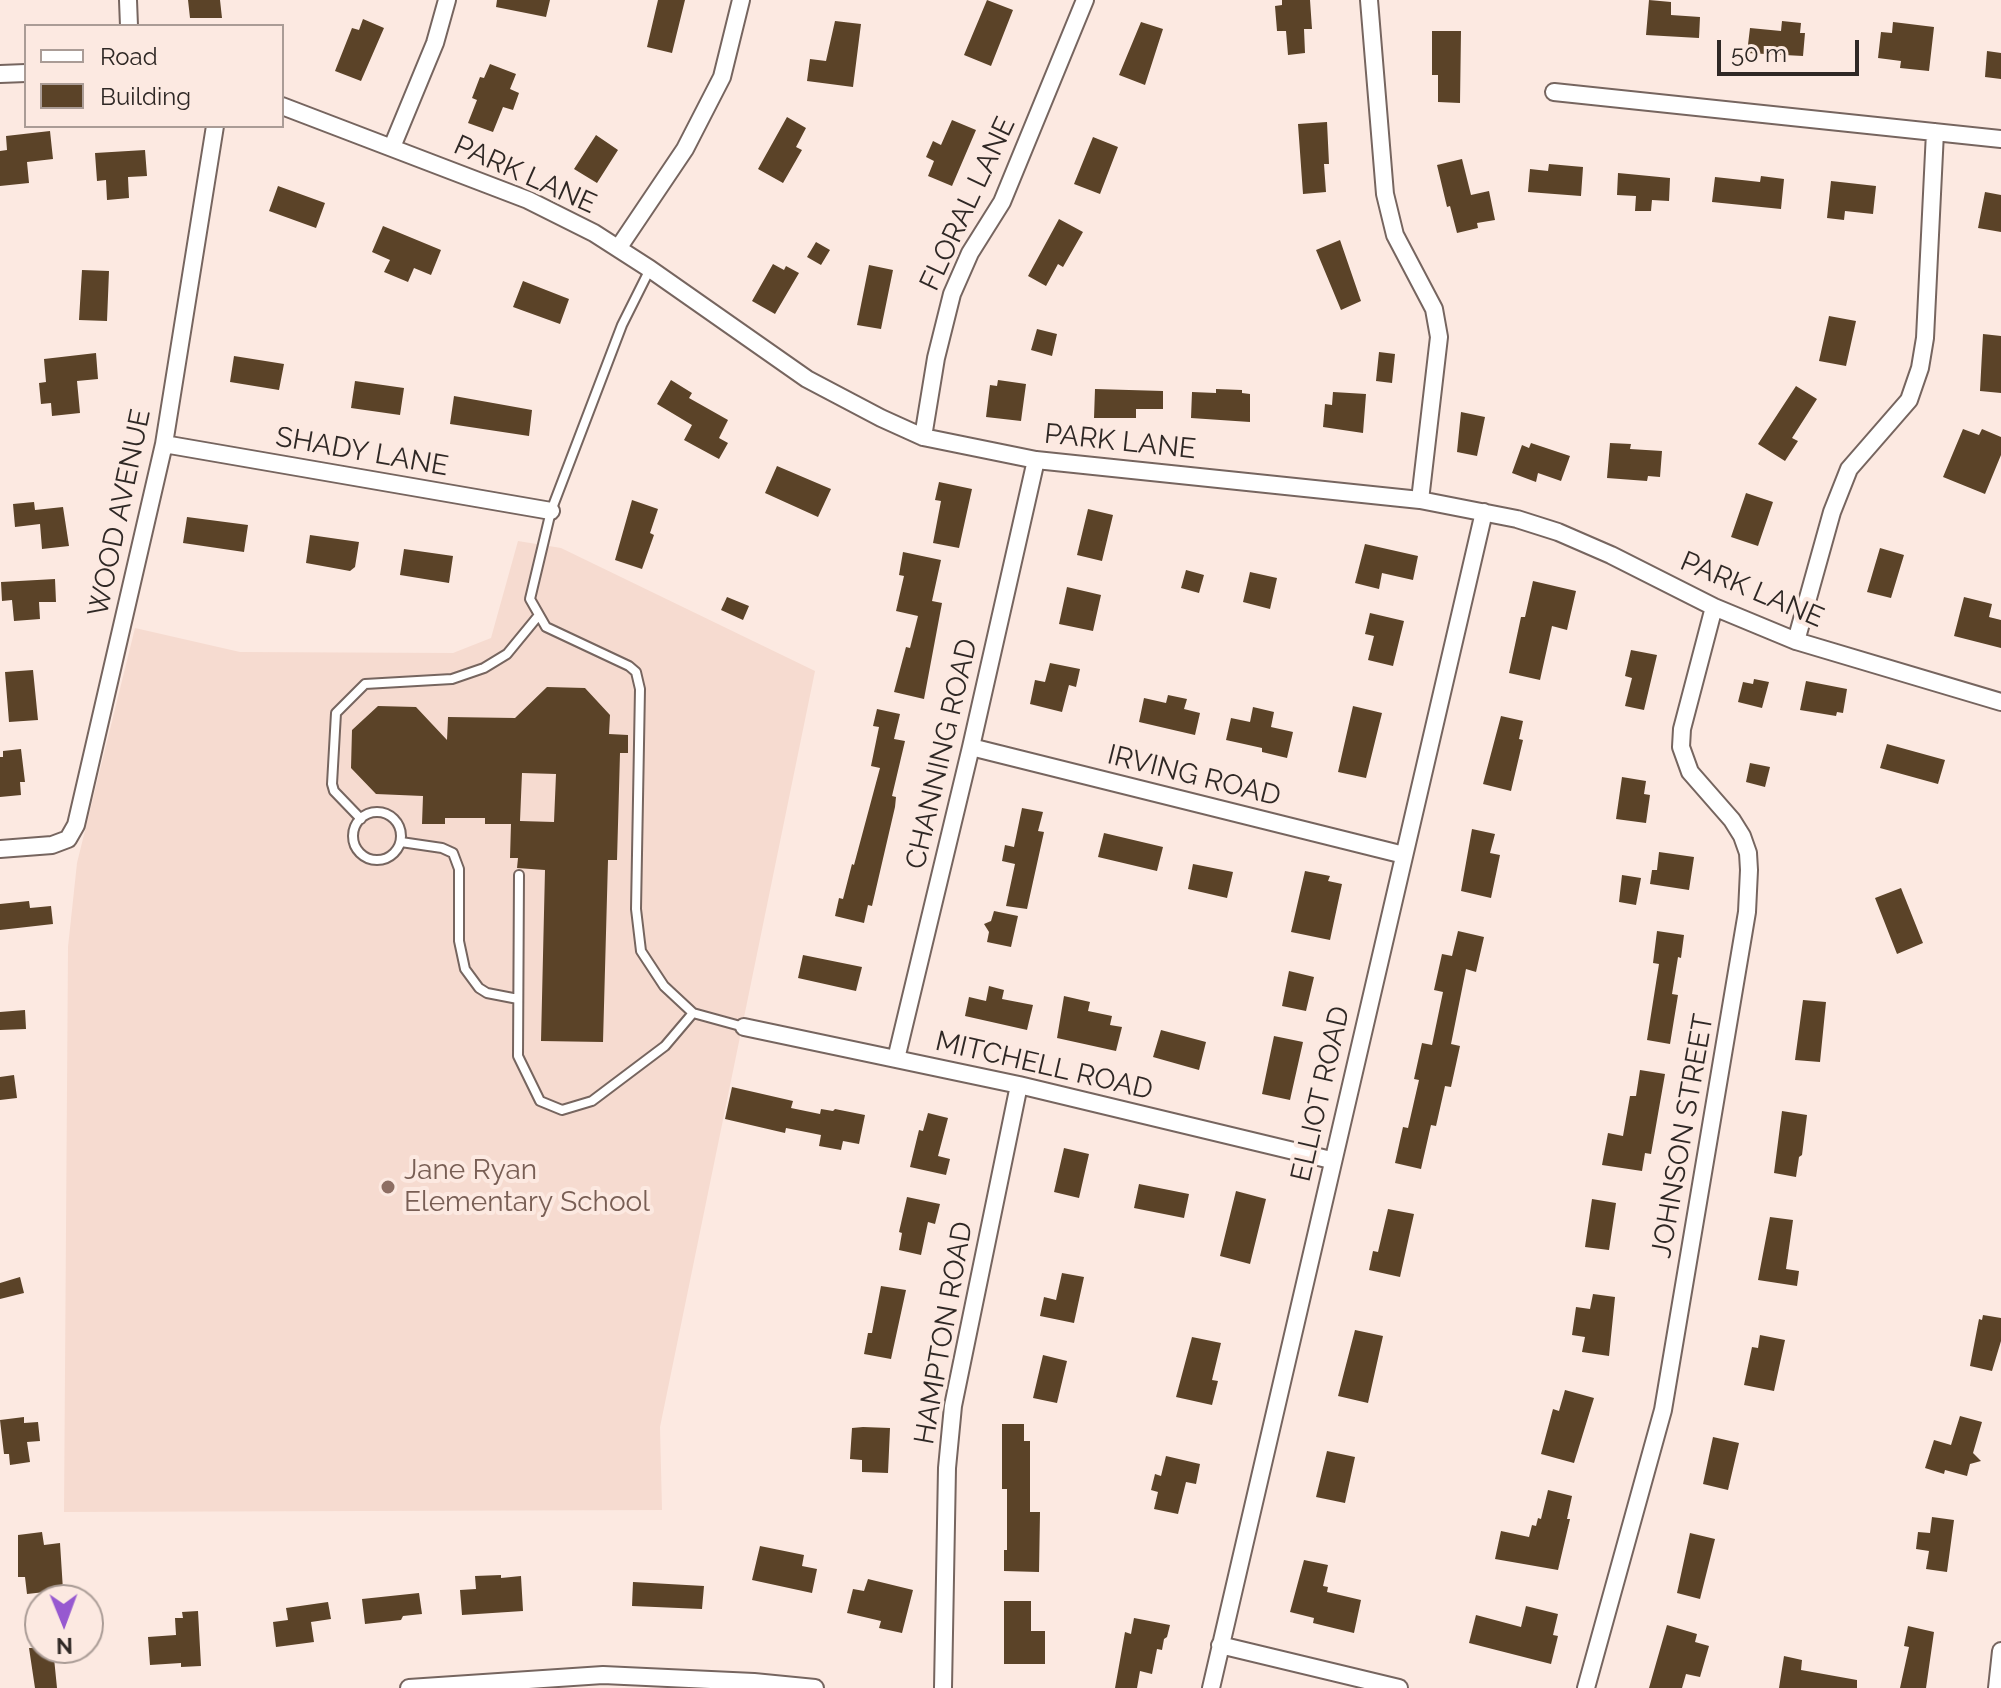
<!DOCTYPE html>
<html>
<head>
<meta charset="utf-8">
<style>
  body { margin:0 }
  #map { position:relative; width:2001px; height:1688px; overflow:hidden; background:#fce9e1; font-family:Raleway,sans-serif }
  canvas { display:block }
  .legend { position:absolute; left:24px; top:24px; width:260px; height:104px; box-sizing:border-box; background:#fce9e1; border:2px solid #aa9c96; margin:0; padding:10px 14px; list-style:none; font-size:24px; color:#2f2825 }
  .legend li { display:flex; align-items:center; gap:16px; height:40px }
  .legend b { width:40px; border:2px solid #aa9c96 }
  .north { position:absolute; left:24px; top:1584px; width:80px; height:80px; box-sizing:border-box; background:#fce9e1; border:2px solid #aa9c96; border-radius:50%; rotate:179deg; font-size:22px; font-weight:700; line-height:32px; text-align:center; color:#2f2825 }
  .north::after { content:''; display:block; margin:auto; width:28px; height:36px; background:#9759d0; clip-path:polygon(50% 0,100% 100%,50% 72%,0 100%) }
  .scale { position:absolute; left:1717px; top:40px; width:142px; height:36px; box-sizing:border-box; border:4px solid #2f2825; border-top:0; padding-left:10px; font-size:24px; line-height:28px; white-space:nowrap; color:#2f2825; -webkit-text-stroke:6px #fce9e1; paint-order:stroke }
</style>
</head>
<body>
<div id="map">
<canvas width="2001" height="1688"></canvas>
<ul class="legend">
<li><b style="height:10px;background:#fff"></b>Road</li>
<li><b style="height:22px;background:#5b4328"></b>Building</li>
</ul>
<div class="north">N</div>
<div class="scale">50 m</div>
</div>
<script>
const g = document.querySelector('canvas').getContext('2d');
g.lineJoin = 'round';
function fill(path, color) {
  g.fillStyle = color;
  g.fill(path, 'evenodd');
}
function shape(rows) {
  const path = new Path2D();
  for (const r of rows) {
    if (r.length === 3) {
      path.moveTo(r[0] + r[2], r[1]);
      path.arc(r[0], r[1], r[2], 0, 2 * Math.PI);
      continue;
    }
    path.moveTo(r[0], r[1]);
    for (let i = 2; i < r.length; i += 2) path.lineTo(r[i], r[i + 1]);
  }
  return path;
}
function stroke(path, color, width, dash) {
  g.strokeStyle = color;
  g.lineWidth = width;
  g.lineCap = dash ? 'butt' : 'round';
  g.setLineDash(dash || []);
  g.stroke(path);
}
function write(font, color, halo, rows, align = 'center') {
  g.font = font + ' Raleway,sans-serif';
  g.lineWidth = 8;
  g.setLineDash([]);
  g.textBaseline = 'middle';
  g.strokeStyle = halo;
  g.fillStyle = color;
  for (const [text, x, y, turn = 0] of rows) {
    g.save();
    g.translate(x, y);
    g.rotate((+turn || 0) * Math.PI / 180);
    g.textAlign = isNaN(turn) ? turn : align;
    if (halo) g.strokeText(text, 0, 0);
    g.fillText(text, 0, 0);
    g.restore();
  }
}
fill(shape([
  [518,541,561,548,815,671,660,1427,662,1510,64,1512,68,947,77,863,135,628,240,652,453,653,491,638]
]), '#f6dbd0');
fill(shape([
  [188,0,220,0,222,18,190,18],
  [497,0,550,0,546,17,496,7],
  [658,0,685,0,672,53,647,47],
  [987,0,1013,10,991,66,964,55],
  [1282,0,1310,0,1312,29,1304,29,1305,53,1288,55,1286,31,1277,31,1275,6,1282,5],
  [1649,0,1671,2,1671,15,1700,17,1699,38,1646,35],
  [363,19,384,28,361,81,335,71,352,28,359,30],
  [835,21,861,24,853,87,807,81,810,59,826,61],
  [1782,21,1801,23,1800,33,1805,33,1803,56,1747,53,1750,28,1781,31],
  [1141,22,1163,29,1145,85,1119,75],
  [1893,22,1934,27,1929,71,1900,68,1901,61,1878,58,1881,32,1892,33],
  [1432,31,1461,31,1460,103,1438,102,1438,75,1432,75],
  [1987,51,2001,53,2001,79,1985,77],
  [490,64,516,74,510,89,519,93,513,110,503,107,493,132,468,123,477,100,472,98,480,77,484,78],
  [787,117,806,128,796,147,802,150,783,183,758,169],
  [952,120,976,130,952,186,928,176,934,161,926,157,933,141,941,145],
  [1327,122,1329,164,1324,164,1326,192,1303,194,1298,124],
  [50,131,53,159,27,162,29,183,0,186,0,151,7,150,6,136],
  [596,135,618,150,597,183,574,169],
  [1093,137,1118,147,1100,194,1074,184],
  [145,150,147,176,128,177,129,198,107,200,106,180,97,181,95,153],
  [1462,159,1471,195,1489,191,1495,220,1477,223,1478,228,1457,233,1450,206,1447,207,1437,165],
  [1549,164,1583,167,1581,196,1528,192,1530,169,1548,171],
  [1618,173,1670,178,1669,201,1652,200,1651,211,1635,211,1636,196,1617,195],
  [1761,176,1784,179,1781,209,1712,202,1715,177,1760,182],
  [1831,181,1876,186,1873,214,1845,211,1844,220,1827,218],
  [278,186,325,203,316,228,269,211],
  [1985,192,2001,195,2001,232,1978,228],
  [1059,219,1083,232,1063,267,1058,264,1046,286,1028,276],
  [383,226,441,250,431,275,414,268,408,282,384,272,390,260,372,252],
  [1340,240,1361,301,1341,310,1316,250],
  [816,242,830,250,821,265,807,257],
  [773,264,784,270,786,266,799,273,775,314,752,301],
  [869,265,893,270,881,329,857,325],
  [82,270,109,271,107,321,79,320],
  [523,281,569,299,560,324,513,307],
  [1829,316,1856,321,1846,366,1819,361],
  [1037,329,1057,334,1052,356,1031,350],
  [1983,334,2001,336,2001,393,1980,391],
  [1379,352,1395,354,1392,383,1376,381],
  [96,353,98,379,77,381,80,413,52,416,51,403,41,404,39,383,46,382,44,359],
  [234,356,284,364,279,390,230,382],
  [671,380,692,393,689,398,728,420,719,438,728,443,719,459,684,440,692,425,657,404],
  [998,380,1026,384,1021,421,986,417,990,385,997,386],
  [355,381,404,388,400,415,351,408],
  [1796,386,1817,399,1792,438,1798,441,1785,461,1758,444],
  [1095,389,1163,391,1163,409,1136,409,1136,418,1094,418],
  [1216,389,1242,390,1242,393,1250,394,1250,422,1191,418,1192,392,1216,393],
  [1333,392,1366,394,1363,433,1323,427,1325,404,1332,405],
  [454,396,532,410,529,436,450,424],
  [1461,412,1485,417,1477,456,1457,452],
  [1963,429,1979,435,1982,429,2001,437,2001,455,1985,494,1943,477],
  [1531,443,1570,456,1561,481,1538,473,1536,482,1512,473,1522,445,1529,448],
  [1610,443,1631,444,1630,449,1662,451,1660,477,1648,476,1647,481,1607,478],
  [777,466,831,489,818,517,765,493],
  [939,482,972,489,959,548,933,543,941,501,935,500],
  [1746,493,1773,502,1758,546,1731,537],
  [632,500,658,509,650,533,654,535,642,569,615,560],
  [34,502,35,510,63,507,69,546,42,549,40,524,15,527,13,504],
  [1088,509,1113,515,1102,561,1077,555],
  [187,517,248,525,244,552,183,543],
  [310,535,359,542,355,567,350,571,306,563],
  [1365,544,1418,556,1413,580,1382,573,1379,589,1355,583],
  [1880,548,1904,555,1891,598,1867,592],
  [404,549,453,556,449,583,400,575],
  [903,552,941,560,932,601,942,603,924,699,894,692,906,647,910,648,918,616,896,611,904,576,899,575],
  [1186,570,1204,575,1199,593,1181,588],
  [1250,572,1277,578,1270,609,1243,602],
  [55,579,56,602,39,602,40,619,14,621,12,600,2,601,1,582],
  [1533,581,1576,591,1567,630,1552,626,1540,680,1509,673,1521,617,1525,617],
  [1067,587,1101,595,1093,631,1059,624],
  [727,597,749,606,743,620,721,610],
  [1964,597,1992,604,1989,617,2001,620,2001,648,1954,636],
  [1370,613,1404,621,1393,666,1368,660,1374,636,1365,634],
  [1631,650,1657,655,1644,710,1625,706,1632,678,1625,676],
  [1050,663,1080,669,1076,687,1069,685,1062,712,1030,704,1035,680,1045,682],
  [33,670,38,720,9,722,5,672],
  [1754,679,1769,682,1762,708,1738,702,1743,682,1753,684],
  [1806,681,1847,689,1843,713,1837,712,1836,716,1800,710],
  [547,687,585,688,610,715,609,734,628,735,628,753,620,753,617,860,608,860,603,1042,541,1041,545,870,517,868,518,858,510,858,511,824,485,824,485,818,445,818,445,824,422,824,423,796,376,794,351,768,352,730,378,706,416,707,447,740,448,717,515,718],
  [522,773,556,774,554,822,520,821],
  [1168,695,1187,699,1184,709,1200,713,1195,735,1139,722,1144,698,1166,703],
  [1353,706,1382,713,1366,778,1338,772],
  [1253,707,1274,712,1271,727,1293,732,1287,758,1262,752,1262,748,1226,740,1231,718,1250,722],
  [877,709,900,714,894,739,905,741,892,796,896,797,895,807,872,906,868,905,864,923,835,916,839,898,843,899,852,864,854,865,880,768,871,766,879,727,873,726],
  [1501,716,1523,721,1519,739,1523,740,1511,791,1483,784],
  [1887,744,1945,760,1938,784,1880,768],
  [21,749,25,782,20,782,21,795,0,797,0,757,3,757,3,751],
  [1750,763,1770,767,1765,787,1746,782],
  [1622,777,1646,781,1644,794,1650,795,1646,823,1616,819],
  [1022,808,1043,812,1038,831,1044,832,1027,909,1006,906,1015,864,1002,861,1005,845,1014,847],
  [1472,829,1495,834,1490,853,1500,855,1491,898,1461,891],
  [1104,833,1163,847,1157,871,1098,857],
  [1659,852,1694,857,1689,890,1650,884,1652,870,1657,870],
  [1193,864,1233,872,1227,898,1188,889],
  [1305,871,1330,876,1328,881,1342,884,1330,940,1291,932],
  [1622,875,1641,878,1636,905,1619,902],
  [1901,888,1923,943,1897,954,1875,898],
  [29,901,30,908,51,906,53,924,0,930,0,904],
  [994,911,1018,916,1011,947,987,942,989,932,984,924,991,921],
  [1458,931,1484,937,1476,972,1466,969,1451,1044,1460,1046,1451,1087,1445,1086,1436,1126,1431,1125,1421,1169,1395,1163,1403,1127,1408,1128,1419,1080,1414,1079,1422,1043,1432,1045,1443,992,1434,990,1442,954,1452,956],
  [1657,931,1684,935,1681,958,1678,957,1672,994,1678,995,1670,1044,1647,1040,1659,964,1653,963],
  [803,955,862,967,856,991,798,978],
  [1289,971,1314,977,1306,1011,1282,1006],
  [989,986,1004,990,1002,999,1033,1005,1027,1030,965,1016,969,997,986,1001],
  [1064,996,1090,1002,1088,1011,1112,1016,1110,1025,1122,1027,1116,1051,1057,1038],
  [1803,1000,1826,1002,1820,1062,1795,1060],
  [25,1010,26,1029,0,1030,0,1012],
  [1161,1030,1206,1042,1199,1070,1153,1057],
  [1274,1036,1303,1042,1290,1100,1262,1094],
  [1640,1070,1665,1074,1651,1154,1645,1153,1642,1171,1602,1165,1608,1133,1623,1136,1630,1096,1636,1096],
  [14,1075,17,1098,0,1100,0,1077],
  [732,1087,793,1101,791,1108,820,1114,821,1109,833,1111,835,1109,865,1115,859,1144,843,1141,841,1150,819,1146,821,1135,786,1128,785,1133,725,1119],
  [1782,1111,1807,1115,1802,1155,1799,1157,1796,1177,1774,1173],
  [928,1113,948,1118,938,1156,950,1159,946,1175,910,1167,919,1130,923,1131],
  [1064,1148,1089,1154,1079,1198,1054,1192],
  [1139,1184,1189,1194,1184,1218,1134,1208],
  [1236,1191,1266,1199,1250,1264,1220,1256],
  [907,1197,940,1204,935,1224,928,1222,921,1255,899,1250,902,1233,899,1232],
  [1592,1199,1616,1203,1609,1250,1585,1247],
  [1388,1209,1414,1214,1400,1277,1369,1270,1373,1251,1378,1252],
  [1770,1217,1793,1220,1786,1269,1799,1271,1797,1286,1758,1280],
  [1062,1273,1084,1277,1074,1323,1040,1316,1044,1297,1056,1300],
  [20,1277,24,1293,0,1299,0,1283],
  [881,1286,906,1290,891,1359,864,1354,868,1333,872,1333],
  [1593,1294,1615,1297,1609,1356,1582,1352,1585,1337,1572,1335,1576,1307,1590,1309],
  [1983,1315,2001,1318,2001,1341,1992,1371,1970,1366,1979,1319,1982,1320],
  [1355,1330,1383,1336,1368,1403,1338,1396],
  [1760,1335,1785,1340,1774,1391,1744,1385,1752,1347,1758,1348],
  [1192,1337,1221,1343,1212,1380,1218,1381,1212,1405,1176,1397],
  [1043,1355,1067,1361,1057,1403,1033,1398],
  [1565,1390,1594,1398,1574,1463,1541,1454,1553,1409,1559,1411],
  [1960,1416,1982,1422,1973,1453,1981,1461,1970,1464,1967,1476,1945,1470,1944,1474,1925,1468,1934,1440,1951,1445],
  [24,1417,24,1423,38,1422,40,1441,27,1442,30,1462,10,1465,9,1454,4,1454,0,1420],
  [1002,1424,1024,1424,1024,1441,1030,1441,1030,1512,1040,1512,1039,1572,1004,1571,1004,1550,1007,1550,1007,1489,1002,1489],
  [863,1427,890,1428,888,1473,862,1472,862,1460,850,1459,852,1428],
  [1713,1437,1739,1443,1728,1490,1703,1484],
  [1327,1451,1355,1457,1345,1503,1316,1497],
  [1166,1456,1200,1464,1196,1484,1186,1482,1178,1514,1154,1509,1158,1492,1151,1490,1155,1474,1161,1476],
  [1548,1490,1572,1496,1567,1519,1570,1519,1558,1570,1495,1559,1501,1531,1529,1537,1532,1525,1536,1526,1538,1518,1541,1519],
  [1932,1517,1954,1520,1947,1572,1926,1569,1929,1551,1916,1549,1918,1532,1930,1533],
  [42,1532,44,1545,60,1543,63,1590,27,1594,25,1577,18,1577,18,1535],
  [1690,1533,1715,1539,1700,1599,1677,1593],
  [760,1546,804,1555,802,1566,817,1569,812,1593,752,1580],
  [1304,1560,1328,1565,1323,1586,1328,1587,1327,1592,1361,1600,1354,1633,1313,1623,1314,1618,1290,1612],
  [501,1575,501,1578,521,1576,523,1611,462,1615,460,1590,476,1589,475,1576],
  [868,1579,913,1590,902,1633,879,1628,881,1621,847,1613,853,1589,864,1591],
  [633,1582,704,1586,702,1609,632,1606],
  [419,1593,422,1614,403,1616,401,1620,365,1624,362,1599],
  [1004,1601,1031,1601,1031,1631,1045,1631,1045,1664,1004,1664],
  [328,1602,331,1619,311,1622,314,1642,276,1647,273,1622,288,1620,286,1608],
  [1526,1606,1558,1614,1553,1635,1558,1636,1551,1664,1469,1643,1476,1615,1521,1627],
  [198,1611,201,1666,181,1667,181,1663,150,1665,148,1637,176,1635,175,1618,183,1618,182,1612],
  [1134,1618,1170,1625,1167,1637,1164,1639,1162,1650,1157,1649,1152,1674,1140,1671,1137,1688,1115,1688,1125,1632,1131,1634],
  [1667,1625,1697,1634,1695,1642,1709,1646,1700,1677,1686,1674,1682,1688,1649,1688],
  [1908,1626,1934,1632,1926,1688,1900,1688,1909,1647,1904,1646],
  [29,1648,53,1648,57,1688,35,1688],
  [1784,1656,1802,1660,1801,1670,1857,1680,1857,1688,1779,1688]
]), '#5b4328');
const lane = shape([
  [650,269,622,325,551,511,530,599,546,627,629,666,636,672,640,689,636,909,641,951,664,986,693,1013,744,1027],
  [377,836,24],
  [361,819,334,791,332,784,336,713,365,684,452,679,484,668,507,654,539,615],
  [401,842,442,848,453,853,459,869,459,941,465,969,479,988,487,993,518,999],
  [519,875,518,1056,540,1101,562,1110,592,1101,665,1046,693,1013]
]);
const street = shape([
  [128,0,129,26],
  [1369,0,1385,194,1395,235,1434,309,1439,337,1420,500],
  [0,74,26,73],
  [1554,92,2001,139],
  [282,106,528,200,594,233,650,269,807,379,881,418,923,437,1036,460,1420,500,1517,519,1558,532,1611,555,1714,607,1796,641,2001,702],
  [392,147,435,43,447,0],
  [619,247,685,149,722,77,741,0],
  [923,437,936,358,952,294,970,253,1002,202,1085,0],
  [164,444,551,511],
  [1796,641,1832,512,1849,469,1909,400,1920,368,1925,338,1935,132],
  [971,747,1404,855],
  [0,849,52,845,68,839,76,825,164,444,215,126],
  [744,1027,1019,1085,1331,1160],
  [896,1059,971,747,1036,460],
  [1220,1645,1399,1688],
  [409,1688,603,1675,754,1682,815,1688],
  [943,1688,947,1468,953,1406,1019,1085],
  [1211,1688,1484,512],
  [1586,1688,1663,1410,1747,912,1749,870,1748,853,1742,836,1732,820,1690,772,1681,747,1682,729,1714,607],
  [1997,1688,2001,1651]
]);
stroke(lane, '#76655f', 12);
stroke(street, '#76655f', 20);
stroke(lane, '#fff', 8);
stroke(street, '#fff', 16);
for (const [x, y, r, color] of [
  [388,1187,8,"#8d6e63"]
]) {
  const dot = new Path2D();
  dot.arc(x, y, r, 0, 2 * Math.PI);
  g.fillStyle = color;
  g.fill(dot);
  stroke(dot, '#fce9e1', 3);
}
write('28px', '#2f2825', '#fce9e1', [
  ["PARK LANE",525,175,24],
  ["FLORAL LANE",968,204,-65],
  ["PARK LANE",1120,442,6],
  ["SHADY LANE",362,452,10],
  ["WOOD AVENUE",120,513,-78],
  ["PARK LANE",1752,590,23],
  ["CHANNING ROAD",942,754,-77],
  ["IRVING ROAD",1194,776,14],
  ["MITCHELL ROAD",1044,1066,13],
  ["ELLIOT ROAD",1321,1094,-77],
  ["JOHNSON STREET",1683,1136,-80],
  ["HAMPTON ROAD",944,1333,-80]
]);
write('28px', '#785e54', '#fce9e1', [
  ["Jane Ryan",404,1171],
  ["Elementary School",404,1203]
], 'left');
</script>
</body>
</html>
